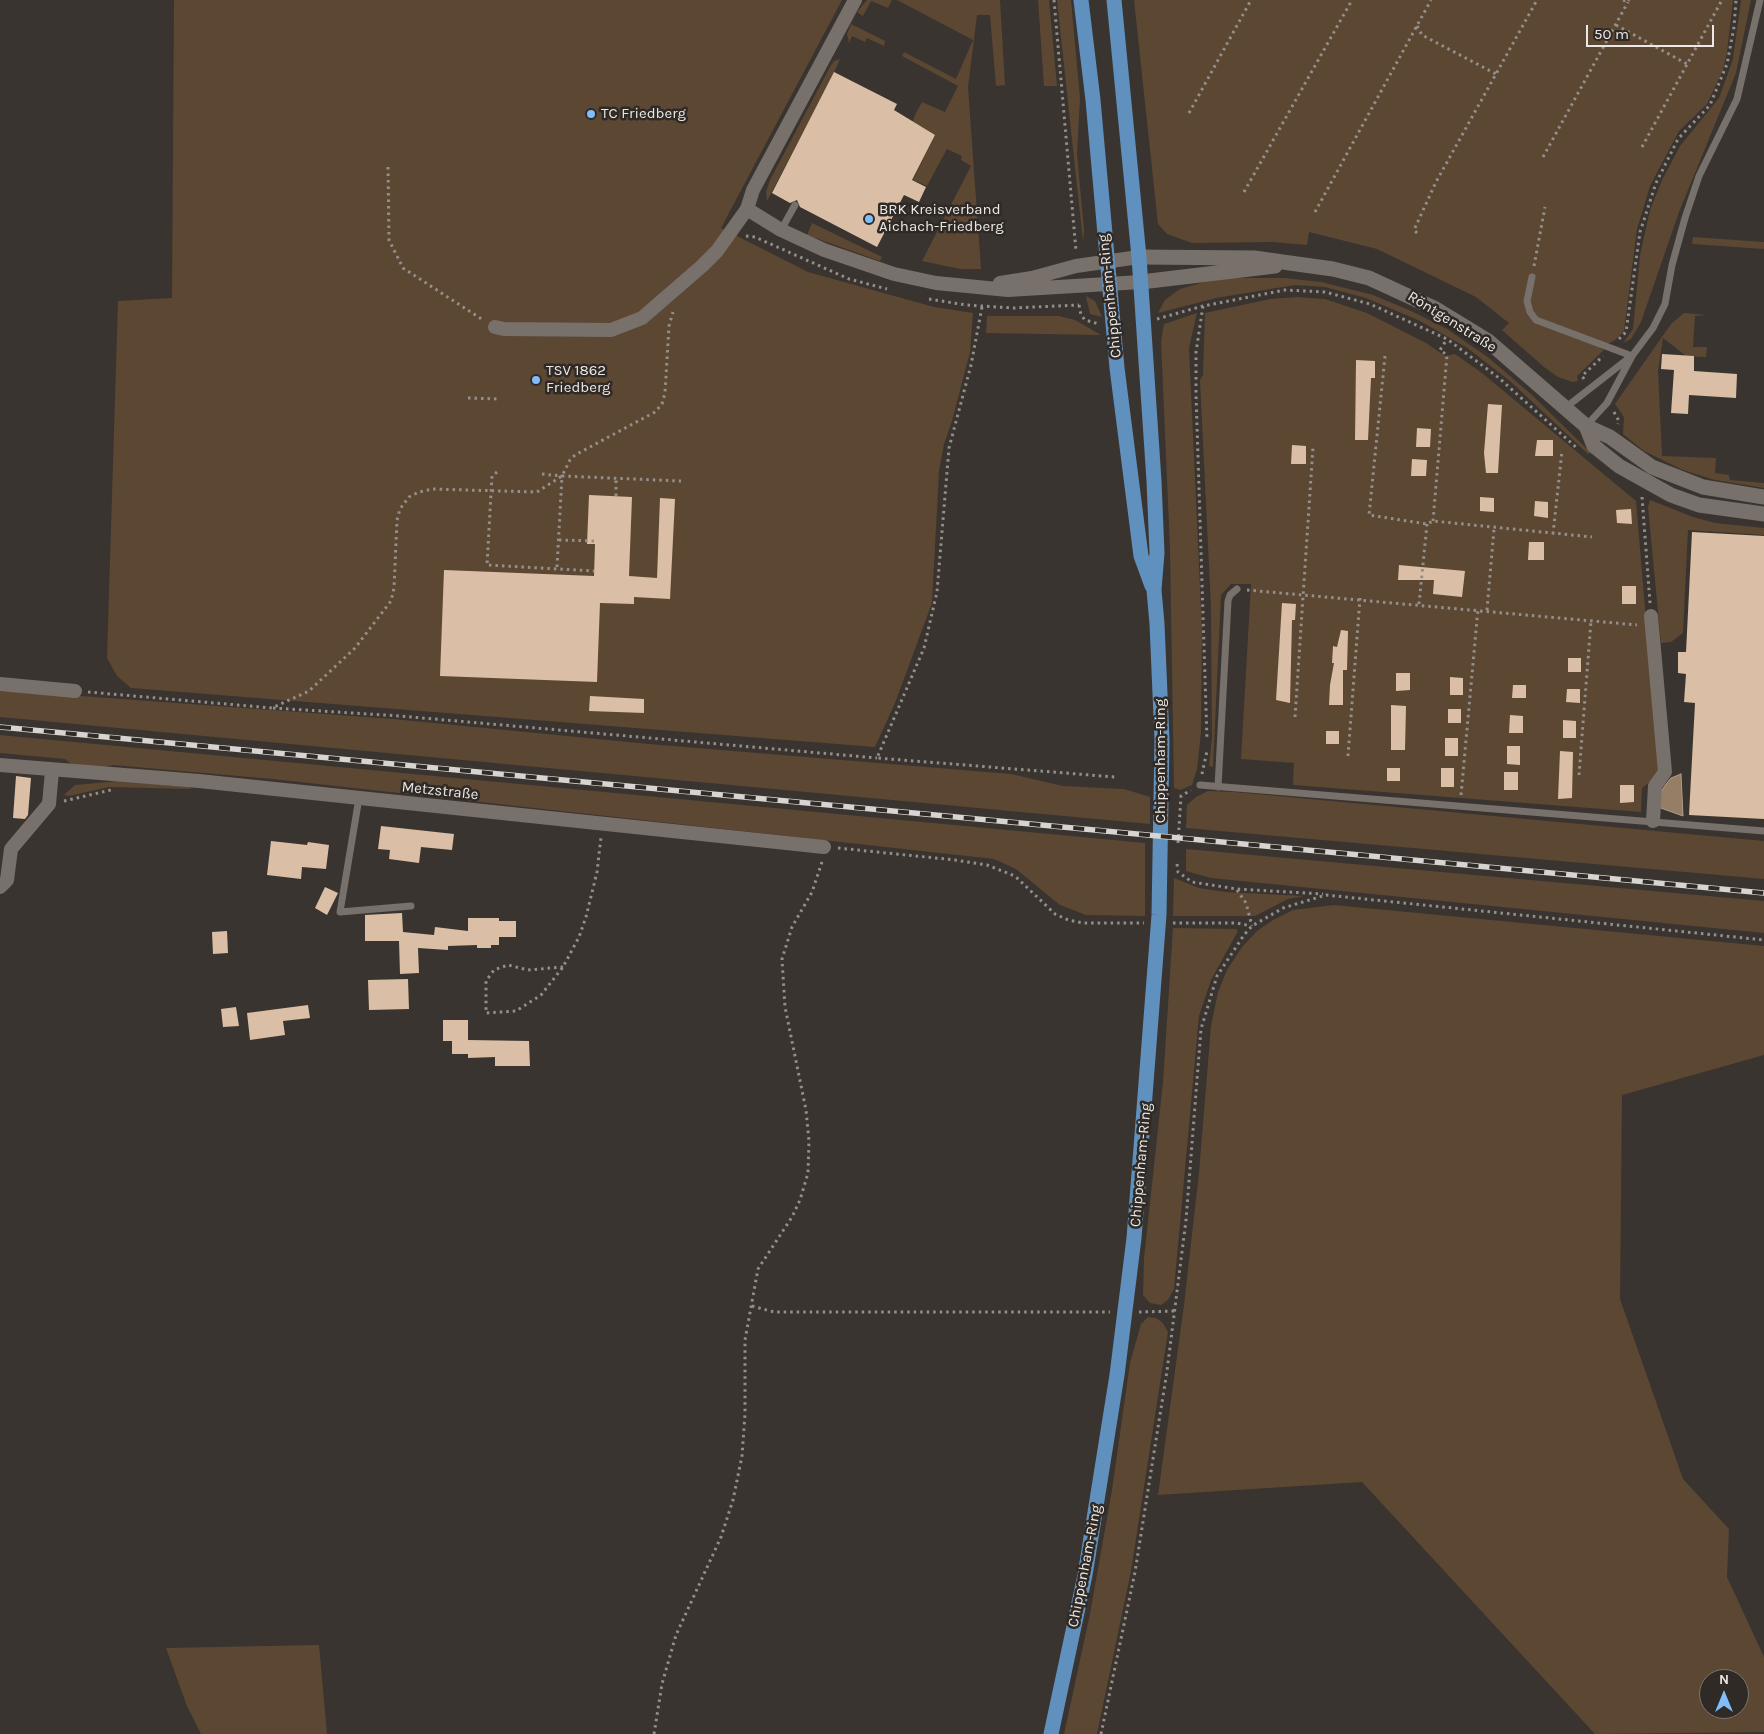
<!DOCTYPE html>
<html>
<head>
<meta charset="utf-8">
<style>
  body { margin:0 }
  #map { position:relative; width:1764px; height:1734px; overflow:hidden; background:#39342f; font-family:Karla,sans-serif }
  canvas { display:block }
  .north { position:absolute; left:1699px; top:1669px; width:50px; height:50px; box-sizing:border-box; background:#2f2a25; border:1px solid #7b7672; border-radius:50%; rotate:0deg; font-size:14px; font-weight:700; line-height:20px; text-align:center; color:#ece8e5 }
  .north::after { content:''; display:block; margin:auto; width:18px; height:22px; background:#80bdfa; clip-path:polygon(50% 0,100% 100%,50% 72%,0 100%) }
  .scale { position:absolute; left:1586px; top:25px; width:128px; height:22px; box-sizing:border-box; border:2px solid #ece8e5; border-top:0; padding-left:6px; font-size:15px; line-height:18px; white-space:nowrap; color:#ece8e5; -webkit-text-stroke:4px #2f2a25; paint-order:stroke }
</style>
</head>
<body>
<div id="map">
<canvas width="1764" height="1734"></canvas>
<div class="north">N</div>
<div class="scale">50 m</div>
</div>
<script>
const g = document.querySelector('canvas').getContext('2d');
g.lineJoin = 'round';
function fill(path, color) {
  g.fillStyle = color;
  g.fill(path, 'evenodd');
}
function shape(rows) {
  const path = new Path2D();
  for (const r of rows) {
    path.moveTo(r[0], r[1]);
    for (let i = 2; i < r.length; i += 2) path.lineTo(r[i], r[i + 1]);
  }
  return path;
}
function stroke(path, color, width, dash) {
  g.strokeStyle = color;
  g.lineWidth = width;
  g.lineCap = dash ? 'butt' : 'round';
  g.setLineDash(dash || []);
  g.stroke(path);
}
function write(font, color, halo, rows, align = 'center') {
  g.font = font + ' Karla,sans-serif';
  g.lineWidth = 5;
  g.setLineDash([]);
  g.textBaseline = 'middle';
  g.strokeStyle = halo;
  g.fillStyle = color;
  for (const [text, x, y, turn = 0] of rows) {
    g.save();
    g.translate(x, y);
    g.rotate((+turn || 0) * Math.PI / 180);
    g.textAlign = isNaN(turn) ? turn : align;
    if (halo) g.strokeText(text, 0, 0);
    g.fillText(text, 0, 0);
    g.restore();
  }
}
fill(shape([
  [174,0,842,0,721,228,735,235,737,234,737,236,808,272,934,307,973,313,970,352,952,421,944,444,939,471,932,603,895,703,875,747,131,688,117,676,107,658,118,301,172,298],
  [867,0,892,0,888,8,871,1,863,16,857,12],
  [897,0,1000,0,1005,85,996,86,990,15,977,15,968,87,981,269,960,269,922,261,971,166,961,160,962,156,947,149,927,186,913,180,935,135,912,123,916,113,922,102,945,112,958,86,902,56,904,52,956,79,973,40],
  [1038,0,1049,0,1057,86,1044,86],
  [1057,0,1071,0,1080,98,1077,154,1084,230,1083,242],
  [1134,0,1733,0,1727,52,1723,70,1707,104,1679,131,1650,186,1637,229,1624,331,1615,340,1600,348,1604,350,1577,376,1578,381,1572,382,1558,377,1544,367,1502,330,1509,323,1476,297,1377,249,1309,232,1307,245,1272,242,1192,243,1167,234,1158,224],
  [1741,0,1751,0,1736,73,1679,212,1641,322,1631,339,1623,343,1633,329,1640,255,1650,210,1662,180,1680,146,1719,98,1733,59],
  [851,24,885,41,884,46,867,38,865,42,852,36,849,43,847,34],
  [840,59,834,73,767,201,766,192,770,180,830,67,834,61],
  [812,223,882,257,880,261,807,235],
  [1693,237,1764,242,1764,249,1692,244],
  [1231,278,1285,278,1321,282,1373,295,1411,311,1447,329,1489,358,1532,395,1591,453,1588,454,1510,381,1466,347,1418,320,1366,298,1325,287,1295,285,1216,298,1158,313,1165,300,1180,289,1204,282],
  [1086,296,1095,301,1102,317,1090,314],
  [1297,297,1325,299,1367,313,1426,343,1445,356,1455,354,1482,373,1636,501,1659,775,1642,788,1641,812,1293,785,1294,763,1241,759,1251,584,1231,584,1221,595,1213,767,1209,766,1212,737,1211,608,1200,380,1203,375,1205,313,1270,299],
  [1197,313,1189,348,1202,631,1201,732,1197,769,1192,785,1180,790,1174,788,1170,549,1161,341,1164,324],
  [1684,313,1707,315,1695,316,1693,347,1707,347,1706,357,1686,356,1663,338,1658,371,1662,456,1716,458,1715,473,1729,475,1730,480,1764,483,1764,488,1715,480,1683,470,1644,451,1623,434,1624,417,1615,404,1671,324],
  [987,316,1059,316,1075,320,1101,335,986,333],
  [1650,500,1693,517,1715,523,1764,528,1764,535,1688,530,1683,633,1671,642,1661,643,1648,507],
  [0,690,393,719,649,744,1011,774,1063,786,1124,789,1150,797,1150,824,0,717],
  [0,735,1145,843,1145,916,1086,915,1060,905,1016,869,994,859,273,779,113,765,95,769,76,768,65,759,0,753],
  [119,781,189,787,191,789,109,787,69,796,64,795,75,785],
  [1208,791,1234,792,1764,841,1764,879,1186,828,1187,805,1196,797],
  [1186,849,1764,901,1764,933,1211,878,1186,871],
  [1174,878,1199,888,1225,892,1304,896,1288,899,1255,916,1173,916],
  [1334,905,1764,946,1764,1055,1622,1095,1620,1299,1683,1479,1729,1529,1727,1577,1764,1657,1764,1732,1595,1734,1362,1482,1158,1495,1184,1305,1199,1173,1211,1026,1218,992,1227,970,1242,947,1257,931,1273,920,1293,910],
  [1709,1679,1739,1679,1739,1709,1709,1709],
  [1173,928,1236,929,1238,931,1211,980,1199,1016,1174,1289,1168,1300,1161,1305,1150,1303,1143,1295,1144,1259,1163,1082],
  [1148,1317,1156,1318,1163,1323,1168,1332,1131,1571,1097,1734,1064,1734,1090,1614,1112,1490,1130,1363,1141,1324],
  [319,1645,327,1734,201,1734,187,1706,166,1648]
]), '#5c4733');
const water = shape([
  [1681,774,1683,816,1658,807,1662,790,1666,784,1671,778,1681,774]
]);
fill(water, '#967d65');
stroke(water, '#b09d8b', 1);
fill(shape([
  [834,72,897,104,894,110,935,135,912,180,926,187,919,202,904,195,877,247,800,207,797,200,790,203,772,193],
  [1662,354,1694,356,1694,371,1737,374,1736,398,1689,395,1688,414,1671,413,1674,370,1661,369],
  [1356,360,1375,361,1375,378,1371,378,1368,440,1355,440],
  [1488,404,1502,405,1498,473,1486,473,1484,453],
  [1417,428,1431,429,1430,447,1416,447],
  [1537,440,1553,440,1553,456,1535,456],
  [1292,445,1306,446,1306,464,1291,464],
  [1412,459,1427,460,1426,476,1411,476],
  [589,495,632,497,629,576,657,578,660,498,675,499,670,599,634,597,634,604,600,603,597,682,440,676,444,570,594,576,595,544,587,544],
  [1480,497,1494,498,1494,512,1480,511],
  [1535,501,1548,502,1548,518,1534,516],
  [1631,509,1632,524,1617,523,1616,510],
  [1692,532,1764,536,1764,819,1689,815,1695,703,1684,702,1686,674,1678,673,1678,652,1686,652],
  [1529,542,1544,542,1544,560,1528,560],
  [1399,565,1465,571,1462,597,1433,594,1434,580,1398,580],
  [1622,586,1636,586,1636,604,1622,604],
  [1282,603,1296,604,1295,620,1292,620,1290,703,1276,700],
  [1341,630,1348,631,1347,670,1343,670,1343,705,1329,705,1330,685,1334,663,1332,663,1333,646,1337,647],
  [1568,658,1581,658,1581,672,1568,672],
  [1396,673,1410,673,1410,690,1396,691],
  [1450,677,1463,678,1463,695,1450,695],
  [1513,685,1526,685,1526,698,1512,698],
  [1567,689,1580,689,1580,703,1566,702],
  [590,696,644,699,644,713,589,711],
  [1391,705,1406,706,1405,750,1391,750],
  [1448,709,1461,709,1461,723,1448,723],
  [1510,715,1523,716,1523,733,1509,733],
  [1563,720,1576,721,1576,738,1563,738],
  [1326,731,1339,731,1339,744,1326,744],
  [1445,738,1458,738,1458,756,1445,756],
  [1507,746,1520,746,1520,765,1507,764],
  [1560,751,1573,752,1572,798,1558,799],
  [1387,768,1400,768,1400,781,1387,781],
  [1441,768,1454,768,1454,787,1441,787],
  [1504,772,1518,772,1518,790,1504,790],
  [16,776,31,778,28,815,25,819,13,818],
  [1620,785,1634,785,1634,802,1620,803],
  [381,826,454,834,452,850,421,847,419,863,389,859,390,850,378,849],
  [271,841,307,845,308,842,329,845,326,869,302,867,301,879,267,875],
  [325,887,338,893,327,915,315,908],
  [402,913,403,932,434,935,435,927,468,931,468,918,499,918,499,921,516,921,516,937,499,937,499,945,491,945,491,948,477,948,477,945,448,946,448,950,418,948,419,973,400,974,399,941,365,941,365,915],
  [227,931,228,953,213,954,212,932],
  [408,979,409,1009,369,1010,368,980],
  [308,1005,310,1018,283,1021,285,1035,250,1040,247,1013],
  [236,1007,239,1026,223,1027,221,1009],
  [443,1020,468,1020,468,1040,529,1041,530,1066,495,1066,495,1057,468,1058,468,1054,452,1054,452,1041,443,1041]
]), '#dabea5');
stroke(shape([
  [1054,0,1076,251],
  [1623,0,1628,2,1629,0],
  [1616,25,1687,64],
  [1417,26,1422,35,1496,74],
  [1189,113,1251,0],
  [1642,147,1722,0],
  [1543,157,1628,2],
  [388,167,389,240,403,268,483,320],
  [1244,192,1352,0],
  [1315,212,1431,0],
  [1417,233,1414,230,1436,182,1537,0],
  [746,236,755,237,849,279,887,289],
  [1534,266,1545,207],
  [929,299,966,305,1013,308,1079,305],
  [1079,305,1081,315,1085,320,1099,324],
  [1203,306,1196,352,1196,394,1207,740],
  [982,307,971,365,949,448,937,592,924,648,877,758,1115,777],
  [1157,319,1203,306,1285,290,1325,292,1370,304,1447,339,1499,378,1578,449],
  [1619,339,1626,332,1640,232,1656,183,1678,139,1710,105,1727,64,1734,27,1736,0],
  [1385,356,1369,515,1427,524,1433,521,1592,537],
  [1584,379,1582,376,1603,356],
  [468,398,500,399],
  [1614,412,1619,421,1618,424],
  [497,472,492,476,487,565,594,571],
  [542,474,562,476],
  [616,496,616,479],
  [1642,497,1650,603],
  [1433,521,1447,355,1440,350,1447,339],
  [1553,534,1562,451],
  [559,540,596,541],
  [557,567,562,476,681,481],
  [1247,590,1637,625],
  [1419,604,1427,524],
  [1487,610,1494,529],
  [88,692,272,708,309,691,355,648,391,601,394,588,397,520,400,509,409,497,419,492,433,489,537,492,562,476,570,460,575,455,655,412,662,404,665,393,669,326,673,312],
  [273,708,400,716,877,758],
  [1295,717,1313,447],
  [1348,756,1360,598],
  [1202,774,1207,751],
  [1579,775,1591,621],
  [1461,795,1478,609],
  [64,801,111,790],
  [1178,843,1181,796,1191,790],
  [838,848,955,860,987,865,1015,876,1055,914,1068,920,1083,923,1144,923],
  [1177,864,1178,872,1192,882,1237,889,1323,894],
  [1237,890,1246,903,1252,926],
  [1173,923,1237,923,1251,926],
  [563,967,528,970,508,965,494,970,486,981,486,1013,516,1011,541,995,563,967,579,937,586,917,597,872,601,837],
  [752,1306,774,1312,1110,1312],
  [1139,1312,1175,1311],
  [654,1734,662,1684,676,1635,721,1537,733,1500,742,1456,745,1414,745,1340,758,1269,792,1217,800,1200,808,1173,809,1141,806,1110,785,1007,782,959,792,927,812,892,822,862],
  [1101,1734,1135,1572,1167,1371,1186,1220,1201,1029,1217,976,1244,935,1252,926,1283,908,1326,895,1764,940]
]), '#948f8b', 3, [2.5, 4]);
stroke(shape([
  [781,230,795,205],
  [1532,277,1527,301,1530,312,1536,320,1632,356],
  [1565,408,1629,358],
  [1586,426,1607,403,1632,356,1653,328,1665,304,1672,265,1685,218,1699,176,1737,99,1760,0],
  [1200,785,1764,831],
  [1218,787,1228,601,1230,595,1237,589],
  [359,798,340,912,411,906]
]), '#77706b', 7);
stroke(shape([
  [747,209,753,190,855,0],
  [1000,283,1032,278,1076,266,1139,257],
  [495,327,504,329,611,330,642,318,702,266,717,251,747,209,781,230,824,250,894,274,936,283,1008,290,1141,282],
  [1651,616,1665,772,1655,786,1653,821],
  [0,684,75,691],
  [0,765,199,781,824,847],
  [0,887,7,880,11,849,49,804,52,771]
]), '#77706b', 14);
stroke(shape([
  [1139,257,1254,258,1333,269,1369,278,1434,308,1488,341,1586,426,1610,437,1652,467,1703,487,1764,497],
  [1141,282,1275,266],
  [1586,426,1594,446,1619,466,1671,495,1699,505,1764,514]
]), '#77706b', 15);
stroke(shape([
  [1081,0,1093,100,1117,368,1141,556,1152,586],
  [1051,1734,1085,1575,1117,1375,1134,1238,1159,915,1162,740,1157,624,1154,590,1157,553,1154,481,1139,257,1114,0]
]), '#6090bd', 15);
const rail = shape([
  [0,727,1764,893]
]);
stroke(rail, '#d8d4d1', 5.5);
stroke(rail, '#2f2a25', 4, [11]);
for (const [x, y, r, color] of [
  [591,114,5,"#80bdfa"],
  [869,219,5,"#80bdfa"],
  [536,380,5,"#80bdfa"]
]) {
  const dot = new Path2D();
  dot.arc(x, y, r, 0, 2 * Math.PI);
  g.fillStyle = color;
  g.fill(dot);
  stroke(dot, '#2f2a25', 2);
}
write('15px', '#ece8e5', '#2f2a25', [
  ["TC Friedberg",601,114],
  ["BRK Kreisverband",879,210],
  ["Aichach-Friedberg",879,227],
  ["TSV 1862",546,371],
  ["Friedberg",546,388]
], 'left');
write('15px', '#ece8e5', '#2f2a25', [
  ["Chippenham-Ring",1110,296,-96],
  ["Röntgenstraße",1452,322,32],
  ["Chippenham-Ring",1161,761,-90],
  ["Metzstraße",440,791,6],
  ["Chippenham-Ring",1141,1165,-85],
  ["Chippenham-Ring",1085,1566,-79]
]);
</script>
</body>
</html>
